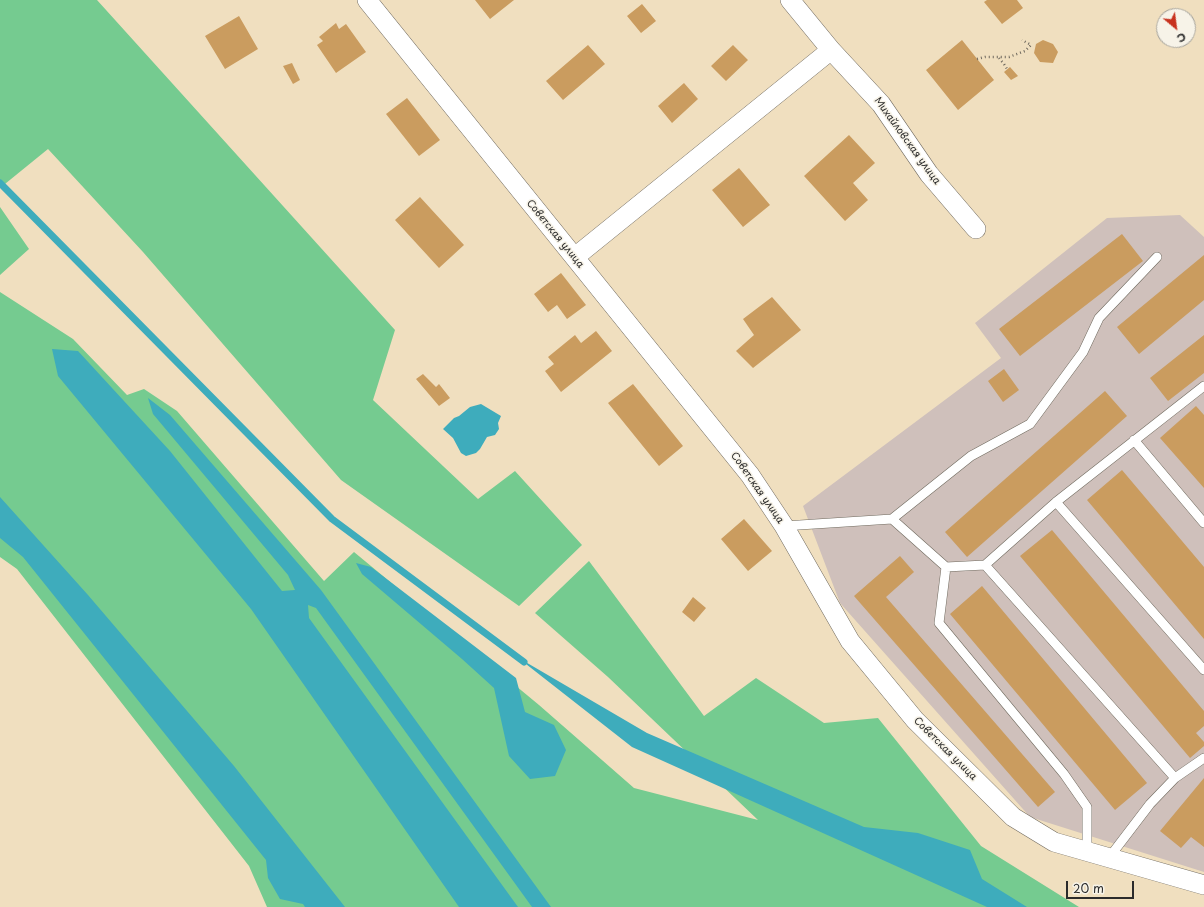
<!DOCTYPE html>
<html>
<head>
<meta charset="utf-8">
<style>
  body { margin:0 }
  #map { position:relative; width:1204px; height:907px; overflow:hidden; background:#f0dfbf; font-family:"Playpen Sans",sans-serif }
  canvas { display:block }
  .north { position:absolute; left:1156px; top:8px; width:40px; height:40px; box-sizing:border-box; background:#f7f3e8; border:1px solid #a5a39c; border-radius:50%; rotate:151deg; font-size:11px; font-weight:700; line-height:16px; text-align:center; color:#2b2b2b }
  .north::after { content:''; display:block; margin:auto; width:14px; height:18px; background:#c8321e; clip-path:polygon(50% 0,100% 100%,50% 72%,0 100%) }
  .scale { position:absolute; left:1066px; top:881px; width:68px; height:18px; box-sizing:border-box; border:2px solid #2b2b2b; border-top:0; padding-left:5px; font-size:12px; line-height:14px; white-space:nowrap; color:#2b2b2b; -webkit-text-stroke:3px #f7f3e8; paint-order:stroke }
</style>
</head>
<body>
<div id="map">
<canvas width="1204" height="907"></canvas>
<div class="north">С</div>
<div class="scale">20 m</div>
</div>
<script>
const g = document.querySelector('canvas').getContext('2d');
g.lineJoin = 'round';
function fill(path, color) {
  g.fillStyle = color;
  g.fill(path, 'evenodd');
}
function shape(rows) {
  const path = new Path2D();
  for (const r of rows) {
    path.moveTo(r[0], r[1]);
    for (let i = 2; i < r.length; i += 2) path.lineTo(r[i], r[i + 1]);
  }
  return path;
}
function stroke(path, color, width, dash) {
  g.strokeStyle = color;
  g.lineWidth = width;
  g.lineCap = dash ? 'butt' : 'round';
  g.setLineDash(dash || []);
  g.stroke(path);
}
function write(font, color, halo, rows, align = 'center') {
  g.font = font + ' "Playpen Sans",sans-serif';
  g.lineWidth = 3;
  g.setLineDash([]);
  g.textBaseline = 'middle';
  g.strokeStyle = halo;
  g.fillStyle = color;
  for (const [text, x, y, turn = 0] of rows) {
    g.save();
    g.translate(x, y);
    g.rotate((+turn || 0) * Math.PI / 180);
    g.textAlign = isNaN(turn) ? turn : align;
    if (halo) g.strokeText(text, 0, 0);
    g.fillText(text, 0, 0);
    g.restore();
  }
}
fill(shape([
  [1180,215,1204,237,1204,872,1030,817,840,603,803,506,1001,358,975,323,1107,218]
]), '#cfc0bb');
fill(shape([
  [0,0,97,0,395,330,373,400,478,499,515,471,582,545,519,606,341,480,143,252,48,149,0,188],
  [0,207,29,249,0,275],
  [0,292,73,339,127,395,144,389,177,411,324,581,354,552,539,705,634,788,758,820,608,677,535,613,589,561,704,716,756,678,824,723,878,718,981,846,1079,907,267,907,249,866,17,569,0,557]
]), '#75cb90');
fill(shape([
  [52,349,78,351,170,451,282,591,295,590,288,575,153,414,148,398,170,415,321,590,551,907,532,907,316,608,308,605,309,618,518,907,459,907,251,609,58,376],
  [481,404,501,416,498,423,499,429,495,435,487,437,480,449,476,453,466,456,461,453,453,438,443,429,454,418,459,416,470,407],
  [0,497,88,595,234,766,345,907,305,907,303,904,280,899,268,878,266,860,23,557,0,538],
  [356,563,371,567,516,678,525,712,554,725,566,750,555,776,530,779,509,756,494,688,462,659,362,574],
  [517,657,647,733,864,827,918,833,970,850,982,879,1027,907,987,907,632,747]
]), '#3eacbc');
stroke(shape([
  [0,183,332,519,524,662]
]), '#3eacbc', 7);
fill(shape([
  [475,0,514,0,490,19],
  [987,0,1017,0,1023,8,1002,24,984,2],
  [642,4,656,21,641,33,627,16],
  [239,16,258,49,225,69,205,36],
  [336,23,339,29,346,24,366,52,336,73,317,45,323,41,319,37],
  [962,40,994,80,958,110,926,70],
  [1043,40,1053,44,1058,52,1053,63,1040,62,1034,53,1036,44],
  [588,45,605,64,563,100,546,81],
  [733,45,748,60,726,81,711,66],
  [292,63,300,80,293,84,283,66],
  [1010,67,1018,76,1011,80,1004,72],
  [684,83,698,99,672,123,658,106],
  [407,98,440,140,419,156,386,114],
  [849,135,875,163,853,183,868,200,845,221,804,176],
  [739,168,770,205,743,227,712,190],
  [420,197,464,245,439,268,395,220],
  [1122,234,1143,261,1020,356,999,329],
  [1204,255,1204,300,1139,354,1117,327],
  [561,273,586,305,567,319,557,305,548,312,534,294],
  [772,297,801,330,753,368,736,351,754,335,743,319],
  [596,331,612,351,561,392,545,371,554,364,548,357,575,335,581,343],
  [1204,335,1204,373,1168,401,1150,378],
  [1004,369,1019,390,1003,402,988,381],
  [423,374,436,387,439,384,450,398,439,406,416,379],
  [633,384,683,446,659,466,608,403],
  [1105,391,1127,416,967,557,945,532],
  [1196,406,1204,415,1204,488,1160,438],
  [1122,470,1204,567,1204,639,1087,500],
  [744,519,772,551,748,571,721,539],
  [1052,530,1204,711,1204,726,1196,733,1204,742,1204,746,1190,758,1020,556],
  [900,556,914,572,886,597,1055,792,1038,807,854,596],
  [982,586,1147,783,1115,810,950,614],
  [693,597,706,608,694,622,682,612],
  [1204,778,1204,847,1191,837,1181,848,1160,831]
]), '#ca9c5f');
const lane = shape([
  [1134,440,1204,523],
  [1056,502,1204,670],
  [892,519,946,567,985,565,1056,502,1204,386],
  [784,526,892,519,971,456,1030,424,1083,352,1099,318,1157,257],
  [985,565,1175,778],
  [946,567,939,623,1064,774,1087,807,1087,852],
  [1108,859,1150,804,1175,778,1204,758]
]);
const street = shape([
  [367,0,750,475,784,526,850,641,915,720,1013,817,1054,842,1204,885],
  [790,0,831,50,881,104,929,174,976,229],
  [575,257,831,50]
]);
stroke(lane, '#706a5f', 10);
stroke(street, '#706a5f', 20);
stroke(shape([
  [999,58,1004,64,1007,69],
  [977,59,985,57,1009,57,1025,51,1031,45,1022,40]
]), '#706a5f', 2.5, [1, 3]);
stroke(lane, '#fff', 9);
stroke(street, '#fff', 19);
write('10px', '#2b2b2b', '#f7f3e8', [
  ["Михайловская улица",907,141,54],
  ["Советская улица",555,234,51],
  ["Советская улица",757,488,55],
  ["Советская улица",945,749,45]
]);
</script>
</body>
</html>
